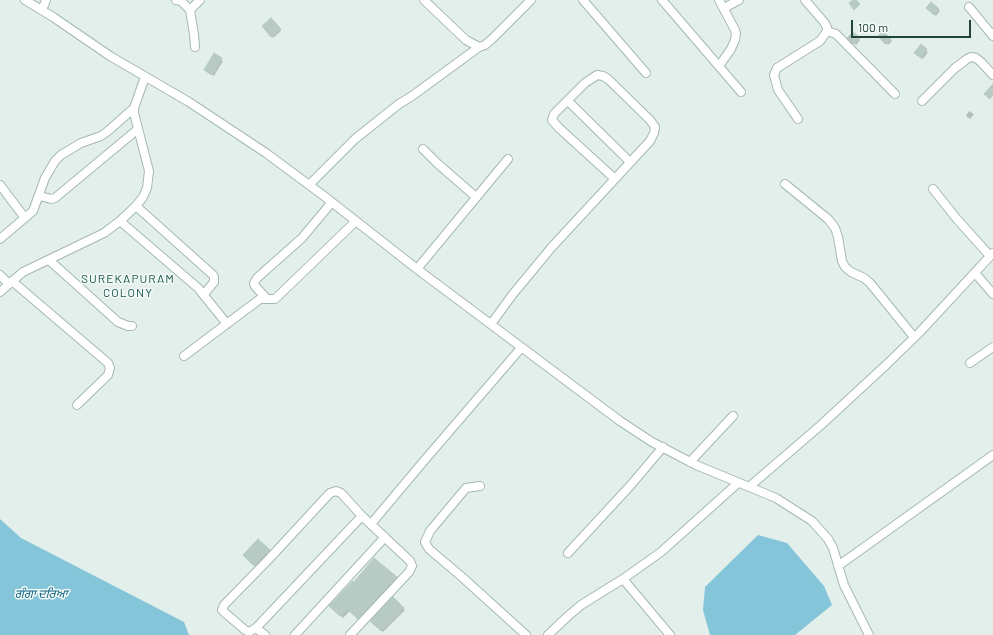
<!DOCTYPE html>
<html>
<head>
<meta charset="utf-8">
<style>
  body { margin:0 }
  #map { position:relative; width:993px; height:635px; overflow:hidden; background:#e3efeb; font-family:Barlow,sans-serif }
  canvas { display:block }
  .scale { position:absolute; left:851px; top:20px; width:120px; height:18px; box-sizing:border-box; border:2px solid #20433d; border-top:0; padding-left:5px; font-size:12px; line-height:14px; white-space:nowrap; color:#20433d; -webkit-text-stroke:3px #f4faf8; paint-order:stroke }
</style>
</head>
<body>
<div id="map">
<canvas width="993" height="635"></canvas>
<div class="scale">100 m</div>
</div>
<script>
const g = document.querySelector('canvas').getContext('2d');
g.lineJoin = 'round';
function fill(path, color) {
  g.fillStyle = color;
  g.fill(path, 'evenodd');
}
function shape(rows) {
  const path = new Path2D();
  for (const r of rows) {
    path.moveTo(r[0], r[1]);
    for (let i = 2; i < r.length; i += 2) path.lineTo(r[i], r[i + 1]);
  }
  return path;
}
function stroke(path, color, width, dash) {
  g.strokeStyle = color;
  g.lineWidth = width;
  g.lineCap = dash ? 'butt' : 'round';
  g.setLineDash(dash || []);
  g.stroke(path);
}
function write(font, color, halo, rows, align = 'center') {
  g.font = font + ' Barlow,"Noto Sans Gurmukhi",sans-serif';
  g.lineWidth = 3;
  g.setLineDash([]);
  g.textBaseline = 'middle';
  g.strokeStyle = halo;
  g.fillStyle = color;
  for (const [text, x, y, turn = 0] of rows) {
    g.save();
    g.translate(x, y);
    g.rotate((+turn || 0) * Math.PI / 180);
    g.textAlign = isNaN(turn) ? turn : align;
    if (halo) g.strokeText(text, 0, 0);
    g.fillText(text, 0, 0);
    g.restore();
  }
}
fill(shape([
  [0,519,21,538,184,622,189,635,0,635],
  [758,535,787,543,824,586,832,605,795,635,710,635,703,610,705,587]
]), '#85c5da');
fill(shape([
  [931,3,940,11,936,16,927,8],
  [271,19,281,31,273,38,263,26],
  [853,33,860,40,856,45,849,38],
  [883,33,892,41,888,45,879,36],
  [921,46,928,52,923,59,917,55],
  [214,55,223,61,214,76,207,71],
  [969,111,974,114,970,119,966,116],
  [258,540,272,554,258,568,244,555],
  [396,578,398,580,361,620,350,611,343,618,330,606,354,583],
  [393,598,405,610,383,632,372,621]
]), '#0003');
const building = shape([
  [853,0,856,0,860,4,854,10,849,3,853,0],
  [931,2,939,9,934,15,926,8,931,2],
  [271,18,281,29,271,37,262,26,271,18],
  [883,31,891,39,885,44,878,36,883,31],
  [853,32,860,38,853,44,847,38,853,32],
  [921,44,927,49,921,58,914,53,921,44],
  [214,53,222,58,212,75,204,70,214,53],
  [993,84,993,94,990,99,984,94,993,84],
  [258,539,270,550,254,566,243,555,258,539],
  [374,558,397,577,358,619,347,609,340,616,329,606,353,581,354,582,374,558],
  [393,597,404,608,381,631,370,621,393,597]
]);
fill(building, '#b8cac4');
stroke(building, '#b5c9c3', 1);
const street = shape([
  [25,0,53,17,110,56,189,102,266,153,324,196,417,269,620,421,652,442,696,465,776,498,812,521,828,539,833,548,844,585,869,635],
  [176,0,181,1,190,10],
  [424,0,466,40,479,47,485,45,492,39,531,0],
  [583,0,646,73],
  [662,0,741,92],
  [719,0,735,30,736,34,735,40,731,49,719,66],
  [969,7,993,36],
  [724,8,739,0],
  [42,10,46,0],
  [827,31,836,34,895,94],
  [195,47,194,34,190,10,200,0],
  [568,101,630,162],
  [922,101,955,68,967,59,971,57,976,58,981,62,993,75],
  [798,119,778,90,774,75,777,68,820,41,827,31,827,27,824,22,805,0],
  [423,149,438,164,476,197],
  [785,184,828,219,835,228,838,237,842,261,845,267,851,272,864,278,870,283,914,337],
  [0,185,25,218],
  [309,185,355,139,399,104,412,96,479,47],
  [933,189,956,218,990,256],
  [40,196,51,199,55,198,138,129],
  [136,206,213,275,214,277,214,282,204,294],
  [120,221,198,288,227,324],
  [0,239,33,211,45,178,55,161,61,155,81,143,101,136,108,131,134,108],
  [49,260,118,322,128,326,132,326],
  [417,269,508,159],
  [975,273,993,294],
  [0,275,9,284],
  [12,281,108,363,110,368,108,375,77,405],
  [0,292,23,272,104,233,120,221,136,206,143,197,147,188,149,171,134,113,134,108,145,77],
  [266,298,255,286,254,283,257,278,302,238,332,202],
  [491,324,513,294,551,248,650,141,654,133,655,127,650,120,608,79,603,76,597,75,585,83,554,114,552,120,559,128,615,179],
  [184,356,260,299,275,299,356,221],
  [970,363,993,347],
  [690,462,733,416],
  [480,486,466,488,430,531,425,542,429,549,462,577,526,635],
  [749,487,821,425,886,365,919,333,993,253],
  [371,524,423,462,521,348],
  [568,553,630,486,663,447],
  [838,566,993,455],
  [623,579,670,635],
  [256,628,249,632,245,630,224,612,222,610,224,605,268,560,330,493,336,491,341,493,362,516,410,561,412,566,409,572,350,635],
  [265,635,256,628,362,516],
  [295,635,385,537],
  [548,635,567,617,581,605,623,579,661,552,738,483]
]);
stroke(street, '#a5b8b3', 10);
stroke(street, '#fff', 8);
g.letterSpacing = '1px';
write('12px', '#19584e', '#f4faf8', [
  ["SUREKAPURAM",128,279],
  ["COLONY",128,293]
]);
g.letterSpacing = '0px';
write('italic 12px', '#126987', '#f4faf8', [
  ["ਗੰਗਾ ਦਰਿਆ",41,594]
]);
</script>
</body>
</html>
